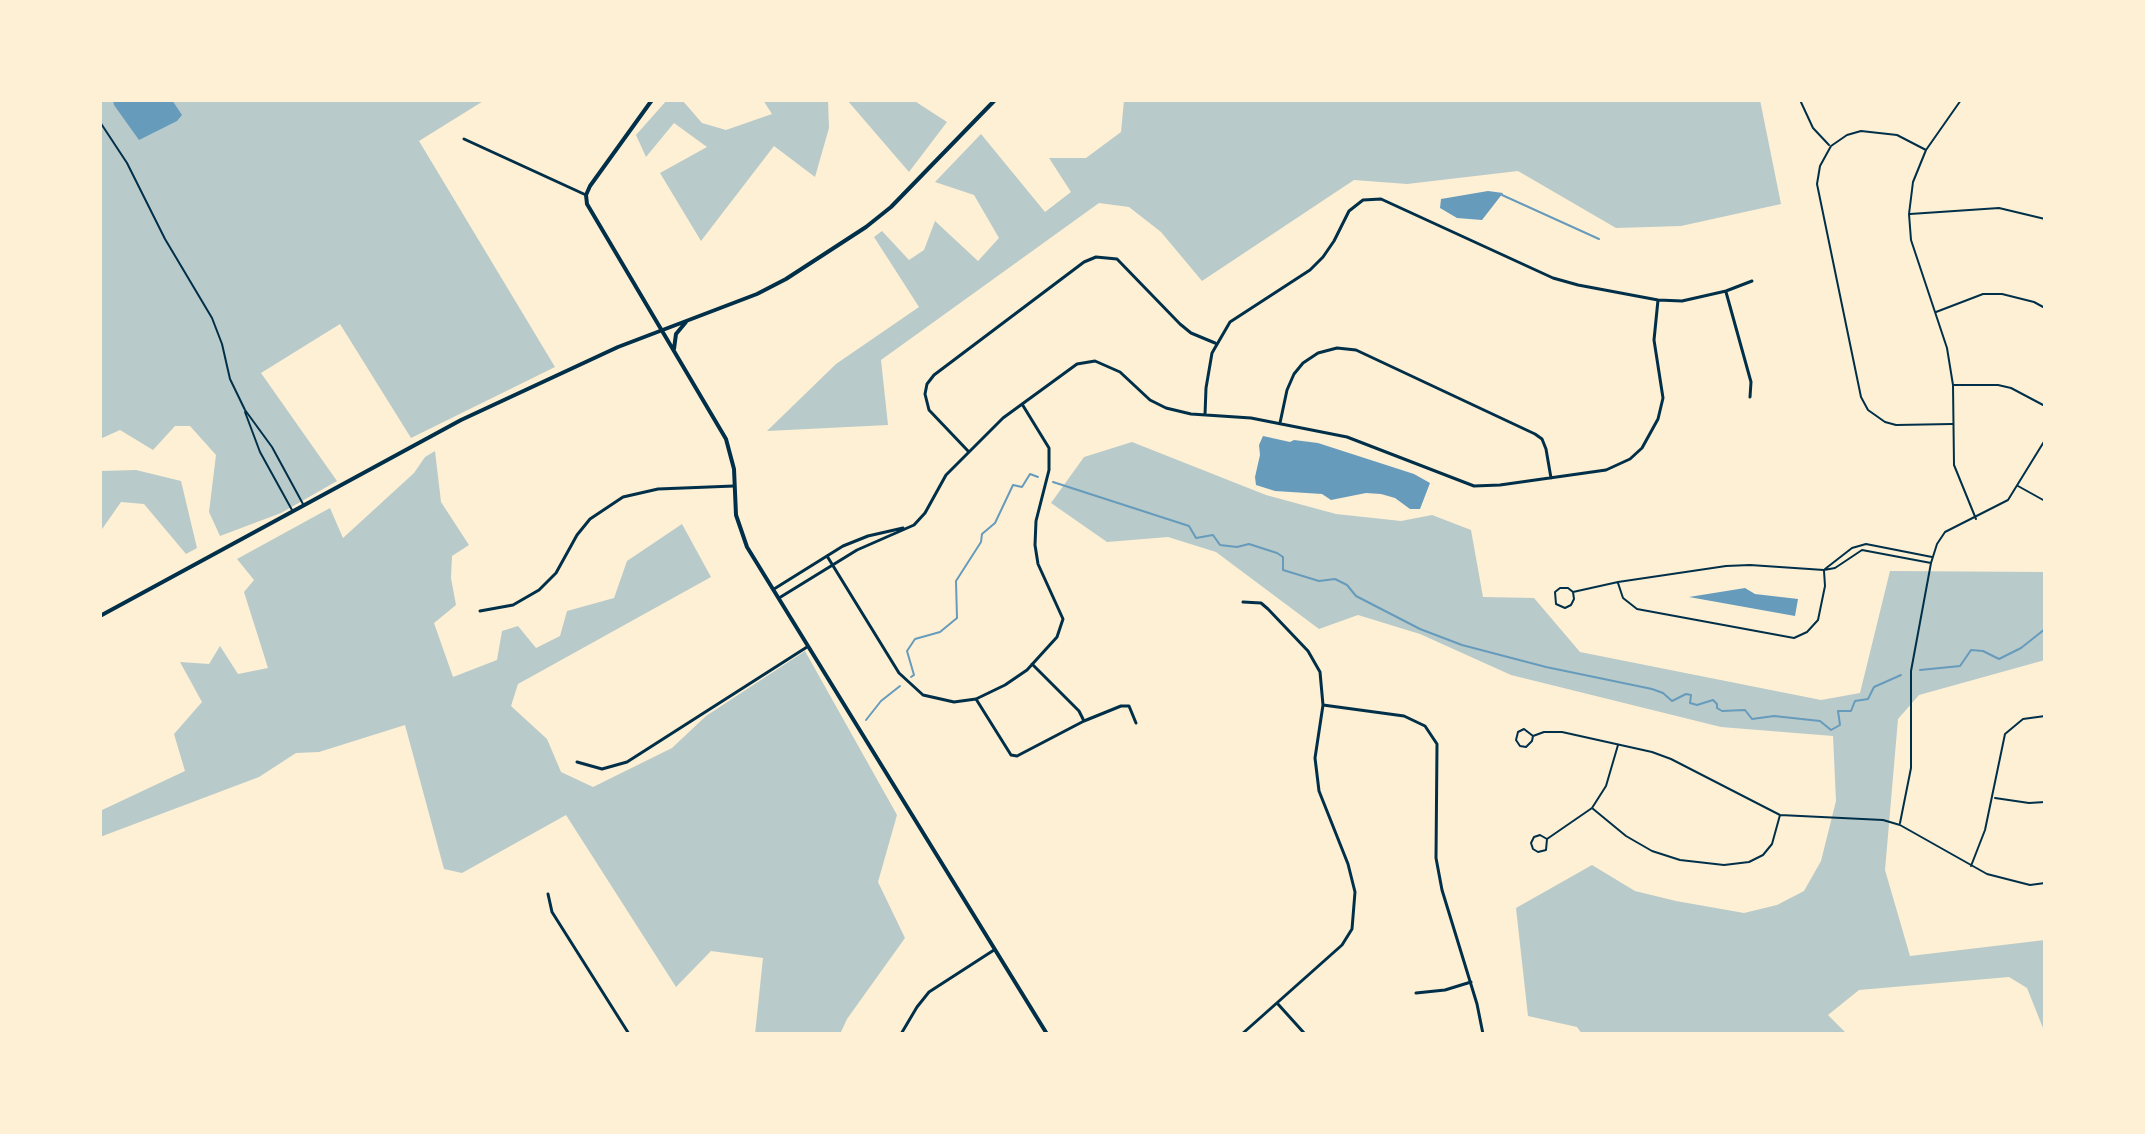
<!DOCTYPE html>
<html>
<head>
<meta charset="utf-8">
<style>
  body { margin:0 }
  #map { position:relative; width:2145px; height:1134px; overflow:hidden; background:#fdf0d5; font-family:"Fira Sans Condensed",sans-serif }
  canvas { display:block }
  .frame { position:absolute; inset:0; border:102px solid #fdf0d5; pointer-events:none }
</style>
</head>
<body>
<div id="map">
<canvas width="2145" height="1134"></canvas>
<div class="frame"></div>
</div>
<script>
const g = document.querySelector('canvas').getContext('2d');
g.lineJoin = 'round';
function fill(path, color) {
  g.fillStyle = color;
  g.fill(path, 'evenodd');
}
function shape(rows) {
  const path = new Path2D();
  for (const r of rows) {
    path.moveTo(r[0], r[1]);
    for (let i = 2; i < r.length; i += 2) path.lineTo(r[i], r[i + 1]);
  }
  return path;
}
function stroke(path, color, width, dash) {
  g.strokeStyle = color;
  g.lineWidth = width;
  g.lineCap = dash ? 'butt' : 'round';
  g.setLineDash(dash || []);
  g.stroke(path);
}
fill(shape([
  [100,100,485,100,419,141,555,367,411,438,340,324,261,373,337,481,281,513,220,536,209,512,216,455,190,426,175,426,153,450,120,430,100,439],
  [667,100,682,100,702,123,726,130,772,114,763,100,828,100,829,128,815,177,774,146,701,241,660,173,707,147,674,123,646,157,636,135],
  [847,100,913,100,947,122,909,172],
  [1124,100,1760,100,1781,204,1681,226,1616,228,1518,171,1407,184,1354,180,1202,281,1161,232,1129,207,1099,203,881,360,888,425,767,431,836,364,919,307,874,237,882,231,909,260,924,250,935,221,978,261,999,238,974,195,935,182,981,134,1045,212,1071,192,1049,158,1086,158,1121,132],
  [1132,442,1266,495,1336,514,1401,521,1432,515,1471,530,1483,597,1534,598,1580,652,1821,700,1860,693,1890,571,2045,572,2045,660,1919,695,1898,719,1885,870,1910,956,2045,940,2045,1033,2027,988,2009,977,1859,990,1828,1015,1847,1034,1582,1034,1577,1027,1528,1016,1516,908,1592,865,1635,891,1676,901,1744,913,1777,905,1804,891,1821,861,1836,801,1833,736,1721,727,1511,675,1420,634,1358,615,1319,629,1216,552,1168,537,1107,542,1051,503,1084,457],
  [435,451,441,502,469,545,452,556,451,578,456,605,434,623,453,677,497,660,502,631,518,626,536,648,560,636,567,611,614,598,627,561,682,524,711,577,518,684,511,706,547,739,561,772,593,787,672,748,706,716,805,651,897,815,878,882,905,938,847,1019,840,1034,755,1034,763,958,711,951,676,987,566,815,462,873,444,869,405,725,319,752,296,753,259,777,100,837,100,811,185,771,174,734,202,702,180,662,209,664,220,646,238,674,268,668,244,592,254,580,237,559,330,508,343,538,414,473,425,457],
  [136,470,181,481,197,548,186,554,144,504,121,502,100,532,100,471]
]), '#b9caca');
fill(shape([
  [113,100,172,100,182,115,177,121,139,140,114,105],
  [1488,191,1503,193,1482,220,1457,218,1440,208,1441,199],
  [1263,436,1290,442,1294,440,1318,443,1414,474,1430,483,1420,509,1410,509,1395,498,1381,494,1366,493,1331,500,1322,494,1275,491,1256,485,1255,477,1260,455,1259,445],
  [1745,588,1755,594,1798,599,1795,616,1689,597]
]), '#669bbc');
stroke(shape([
  [1502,195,1599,239],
  [1053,482,1189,526,1196,538,1213,535,1220,545,1237,547,1249,544,1277,553,1283,557,1283,570,1319,581,1335,579,1347,585,1356,596,1420,629,1462,645,1546,667,1652,689,1663,693,1672,701,1686,694,1691,695,1690,703,1697,705,1713,700,1717,704,1717,708,1722,711,1745,710,1752,719,1774,716,1820,721,1831,730,1840,725,1838,711,1851,711,1855,701,1868,699,1874,687,1901,675],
  [1920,670,1960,666,1971,650,1983,651,1999,659,2021,648,2045,629],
  [911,677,914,675,907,651,915,639,940,632,957,618,956,581,981,542,982,534,995,523,1013,485,1022,487,1030,474,1038,477],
  [866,720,881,701,900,686]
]), '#669bbc', 2);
stroke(shape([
  [1800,100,1813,128,1829,145],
  [1961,100,1926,150,1913,182,1909,214,1911,240,1947,348,1953,385,1954,465,1976,519],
  [100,122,127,163,165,239,212,318,222,344,230,379,245,410,272,447,303,504],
  [1926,150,1897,135,1861,131,1847,135,1831,146,1820,166,1817,184,1861,397,1868,410,1885,422,1896,425,1952,424],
  [1910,214,1999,208,2045,219],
  [1936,312,1983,294,2002,294,2034,302,2045,308],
  [1954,385,1998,385,2011,388,2045,406],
  [245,412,260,452,292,510],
  [2018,486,2045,501],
  [1825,569,1852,548,1866,544,1932,557],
  [1618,583,1623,598,1637,609,1794,638,1807,632,1818,620,1825,586,1824,571],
  [1573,592,1574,599,1571,605,1565,608,1556,604,1555,592,1560,588,1568,588,1573,592,1618,582,1726,566,1750,565,1824,570,1835,568,1862,550,1931,563],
  [1533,736,1524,729,1518,732,1516,740,1520,746,1526,747,1532,741,1533,736,1544,732,1562,732,1652,752,1671,759,1780,815,1883,820,1900,825,1987,874,2030,885,2045,883],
  [1995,798,2029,803,2045,802],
  [1592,808,1626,836,1652,851,1680,860,1724,865,1749,862,1763,855,1772,844,1780,815],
  [1900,823,1911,768,1911,671,1931,563,1937,544,1945,532,2008,500,2045,440],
  [1547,839,1546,850,1538,852,1533,849,1531,843,1534,837,1540,835,1547,839,1592,808,1606,786,1618,745],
  [1971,866,1985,830,2005,734,2023,719,2045,716]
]), '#003049', 2);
stroke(shape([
  [464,139,586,195],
  [1726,292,1751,382,1750,397],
  [1205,415,1206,388,1212,353,1230,322,1310,270,1323,257,1334,241,1349,211,1363,200,1381,199,1553,278,1578,285,1658,300,1682,301,1726,291,1752,281],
  [1280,423,1287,390,1294,374,1303,363,1318,353,1337,348,1356,350,1535,434,1542,439,1546,449,1551,478],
  [969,452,929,410,925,394,927,384,934,375,1084,262,1096,257,1117,259,1180,324,1191,333,1215,343],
  [827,556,899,673,923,695,954,702,976,699,1005,685,1027,670,1057,637,1063,619,1038,564,1035,545,1036,521,1049,470,1049,448,1022,404],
  [774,589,843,546,868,536,903,528],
  [779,598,857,550,914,525,925,513,946,475,1003,418,1077,364,1095,361,1120,372,1150,400,1166,408,1191,414,1251,418,1347,437,1474,486,1500,485,1606,470,1630,459,1642,448,1658,419,1663,398,1654,340,1658,300],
  [480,611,513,605,539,590,556,573,577,535,590,519,623,497,658,489,734,486],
  [1032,664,1079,711,1083,719],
  [976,699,1011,755,1017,756,1084,721,1121,706,1129,706,1136,723],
  [1323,705,1404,716,1425,726,1437,744,1436,858,1442,890,1477,1004,1483,1034],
  [577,762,602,769,627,762,807,647],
  [548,894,552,912,629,1034],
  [1416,993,1445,990,1471,982],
  [1277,1003,1305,1034],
  [901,1034,917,1007,929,992,994,950],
  [1242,1034,1342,945,1352,929,1355,892,1348,864,1319,791,1315,758,1323,705,1320,672,1308,651,1268,609,1261,603,1243,602]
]), '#003049', 3);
stroke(shape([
  [652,100,590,186,586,195,587,204,726,439,734,469,736,515,747,547,1047,1034],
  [674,349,676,334,686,322],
  [100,616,461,420,618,347,757,294,786,279,866,227,891,207,995,100]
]), '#003049', 4);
</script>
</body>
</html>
